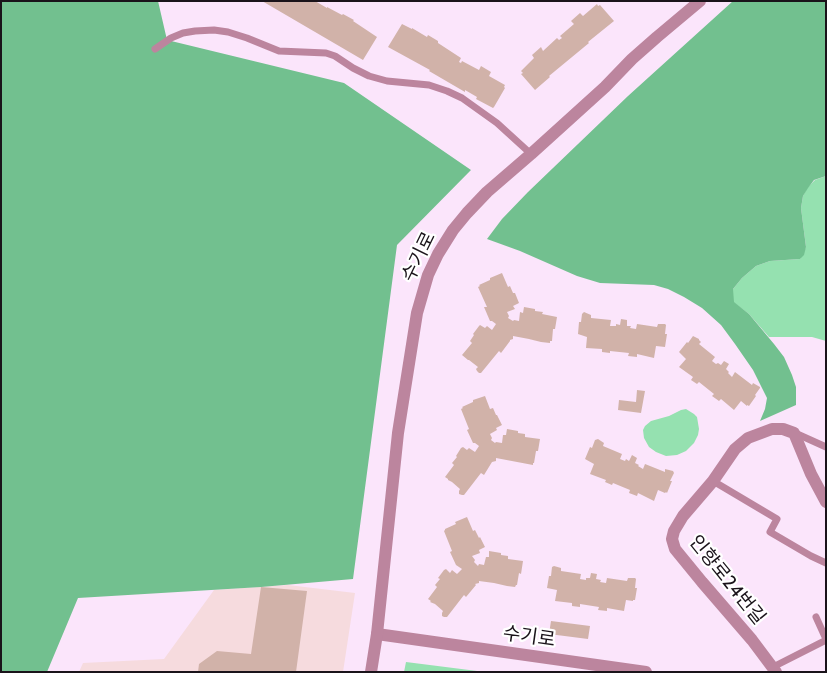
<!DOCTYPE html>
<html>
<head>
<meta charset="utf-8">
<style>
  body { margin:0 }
  #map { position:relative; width:827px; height:673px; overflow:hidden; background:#fbe5fb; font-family:Cabin,sans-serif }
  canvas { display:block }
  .frame { position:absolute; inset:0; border:2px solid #1a131a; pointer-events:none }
</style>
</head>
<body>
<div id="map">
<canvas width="827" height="673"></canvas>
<div class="frame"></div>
</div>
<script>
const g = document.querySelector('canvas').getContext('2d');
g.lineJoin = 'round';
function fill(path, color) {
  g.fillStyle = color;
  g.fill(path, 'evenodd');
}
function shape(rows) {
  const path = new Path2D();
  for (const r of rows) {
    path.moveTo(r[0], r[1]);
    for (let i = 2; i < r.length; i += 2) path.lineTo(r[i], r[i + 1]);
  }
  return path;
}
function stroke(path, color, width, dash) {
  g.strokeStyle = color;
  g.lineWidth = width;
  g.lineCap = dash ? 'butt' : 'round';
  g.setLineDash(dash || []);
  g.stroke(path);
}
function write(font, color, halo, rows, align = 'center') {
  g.font = font + ' Cabin,"Noto Sans KR",sans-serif';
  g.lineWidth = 4.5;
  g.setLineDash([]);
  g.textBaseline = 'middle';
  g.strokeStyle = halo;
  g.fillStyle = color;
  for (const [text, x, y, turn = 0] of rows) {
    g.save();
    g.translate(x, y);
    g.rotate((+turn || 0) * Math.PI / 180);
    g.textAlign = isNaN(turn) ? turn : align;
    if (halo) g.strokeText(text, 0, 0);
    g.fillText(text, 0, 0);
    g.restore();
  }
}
fill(shape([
  [288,585,355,593,343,672,79,672,83,663,164,659,214,590]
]), '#f6dbde');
fill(shape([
  [826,176,826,341,812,337,769,337,749,314,733,302,733,289,742,278,756,266,770,261,800,259,806,247,801,208,803,196,807,188,815,180],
  [686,409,694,414,697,417,699,429,698,435,694,443,686,451,677,455,666,456,656,452,649,447,644,438,643,430,645,426,651,421,669,416,681,410],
  [406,662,485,672,404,672]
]), '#95e1b0');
fill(shape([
  [1,1,158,1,167,40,344,83,471,170,397,245,353,579,261,587,78,598,47,672,1,672],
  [733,1,826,1,826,176,814,180,808,188,803,196,801,208,806,247,804,255,800,259,770,261,756,266,742,278,733,289,734,302,749,314,774,344,784,357,792,375,796,387,796,405,760,421,765,409,767,398,753,370,735,344,721,325,702,308,684,297,668,289,654,285,600,283,577,276,520,251,487,239,502,219,528,192,628,96]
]), '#72c08f');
fill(shape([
  [262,1,315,1,327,8,327,7,342,15,343,14,354,20,353,21,377,37,363,60],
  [597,4,598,6,600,5,614,21,588,42,589,43,549,76,550,77,535,90,521,74,523,73,521,71,534,58,532,55,541,47,543,51,557,38,559,40,562,38,560,36,574,24,571,21,580,13,583,16],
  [402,24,412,29,412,28,427,37,428,35,438,41,438,43,461,58,459,62,461,63,462,61,479,70,481,66,491,72,489,76,505,85,504,87,505,88,494,107,493,108,476,99,477,97,465,90,465,92,429,71,430,70,388,47],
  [502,273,508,287,510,286,513,293,515,293,519,303,513,306,515,309,507,312,509,316,508,318,513,321,514,320,519,321,520,312,523,313,524,307,535,309,535,311,543,312,542,314,557,317,555,329,553,329,552,341,550,341,550,343,541,342,529,339,513,336,513,339,510,340,510,341,501,353,499,351,481,373,479,373,477,371,476,369,478,367,469,360,468,360,462,355,472,343,470,341,474,335,473,334,479,326,480,325,485,328,487,326,492,330,496,324,492,321,490,321,484,307,487,307,478,287,480,286,479,285,490,280,490,278],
  [584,312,591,315,591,318,611,320,610,326,616,326,616,324,620,325,621,319,627,320,627,326,631,326,630,328,636,329,637,324,657,327,658,324,665,324,666,325,665,334,667,334,665,347,656,346,654,358,637,354,637,357,628,356,629,353,610,351,610,353,602,352,602,349,586,348,587,337,578,334,579,322,581,322,582,314],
  [693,336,699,339,699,340,701,342,699,344,715,357,712,361,716,364,718,363,721,365,724,361,729,364,726,369,729,372,728,373,732,377,735,372,752,385,753,383,760,387,760,388,755,395,756,396,749,406,747,405,747,406,741,401,734,410,721,399,719,401,712,396,714,394,699,382,697,384,691,380,693,377,679,367,686,359,679,352,687,342,688,343],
  [637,390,645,391,641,413,618,410,619,400,636,402],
  [485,396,490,409,493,408,496,415,497,415,502,425,496,428,497,430,490,434,492,438,491,440,495,443,496,442,502,443,503,435,506,435,507,429,518,431,518,433,525,434,525,437,540,439,538,451,536,451,534,463,533,463,533,465,496,458,496,461,492,462,484,475,481,473,464,495,462,495,459,494,459,491,460,489,452,482,448,480,448,479,445,477,454,465,452,463,457,457,456,456,461,448,463,447,467,450,469,448,475,452,479,446,475,443,473,443,467,430,469,429,461,409,463,408,462,407,473,402,473,400],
  [598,439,604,443,603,446,622,454,620,459,625,461,626,459,629,461,632,455,637,458,635,463,639,465,638,466,643,469,645,464,665,472,665,469,673,471,674,473,670,481,672,481,667,493,666,492,665,493,658,490,654,501,638,493,637,496,629,493,630,490,613,483,612,485,605,482,606,480,590,474,594,464,585,459,590,447,592,448,595,440],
  [467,517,473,531,475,530,479,538,480,537,485,547,479,550,480,553,472,556,475,560,474,562,478,566,479,564,484,565,486,557,489,557,489,551,501,553,501,555,508,556,508,559,523,561,521,574,519,573,517,585,516,585,515,587,507,586,494,583,479,581,479,583,475,584,476,585,466,597,464,595,447,617,444,617,442,616,442,613,443,611,435,604,430,602,431,601,428,599,437,587,435,585,440,579,438,578,444,570,446,569,450,573,452,570,457,574,462,569,456,565,450,552,452,551,444,531,445,530,445,529,456,524,455,522],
  [554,566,561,568,561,571,581,574,580,579,586,580,586,578,590,578,591,573,597,574,596,579,601,580,600,582,606,583,607,578,627,581,628,578,635,578,636,579,635,588,637,588,635,600,633,600,633,601,626,600,624,611,607,608,607,611,598,610,599,607,580,604,580,607,572,606,572,603,555,601,557,590,547,588,549,576,551,576,552,567],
  [261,587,307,591,296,672,198,672,199,664,217,651,251,654],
  [551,621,590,626,588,639,549,634]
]), '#d1b2a9');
stroke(shape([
  [155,49,171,38,183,33,195,31,214,30,228,32,247,38,279,51,326,53,335,56,353,68,369,76,387,81,429,85,447,91,462,98,497,123,531,154],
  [795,433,826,447],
  [713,481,777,519,770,532,811,556,826,563],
  [816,617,826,639],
  [773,667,826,640]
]), '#bc859e', 7);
stroke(shape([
  [377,634,646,672],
  [776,672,752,640,702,582,675,549,672,539,674,531,683,516,713,481,735,449,748,438,772,429,783,429,794,433,811,474,826,502]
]), '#bc859e', 12);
stroke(shape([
  [371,672,377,634,398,433,417,313,428,275,438,254,453,230,467,213,487,192,531,154,605,87,632,59,657,37,700,1]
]), '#bc859e', 12);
write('19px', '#1a131a', '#fff', [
  ["수기로",419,257,-64],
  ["인향로24번길",727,580,51],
  ["수기로",529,637,8]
]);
</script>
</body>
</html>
